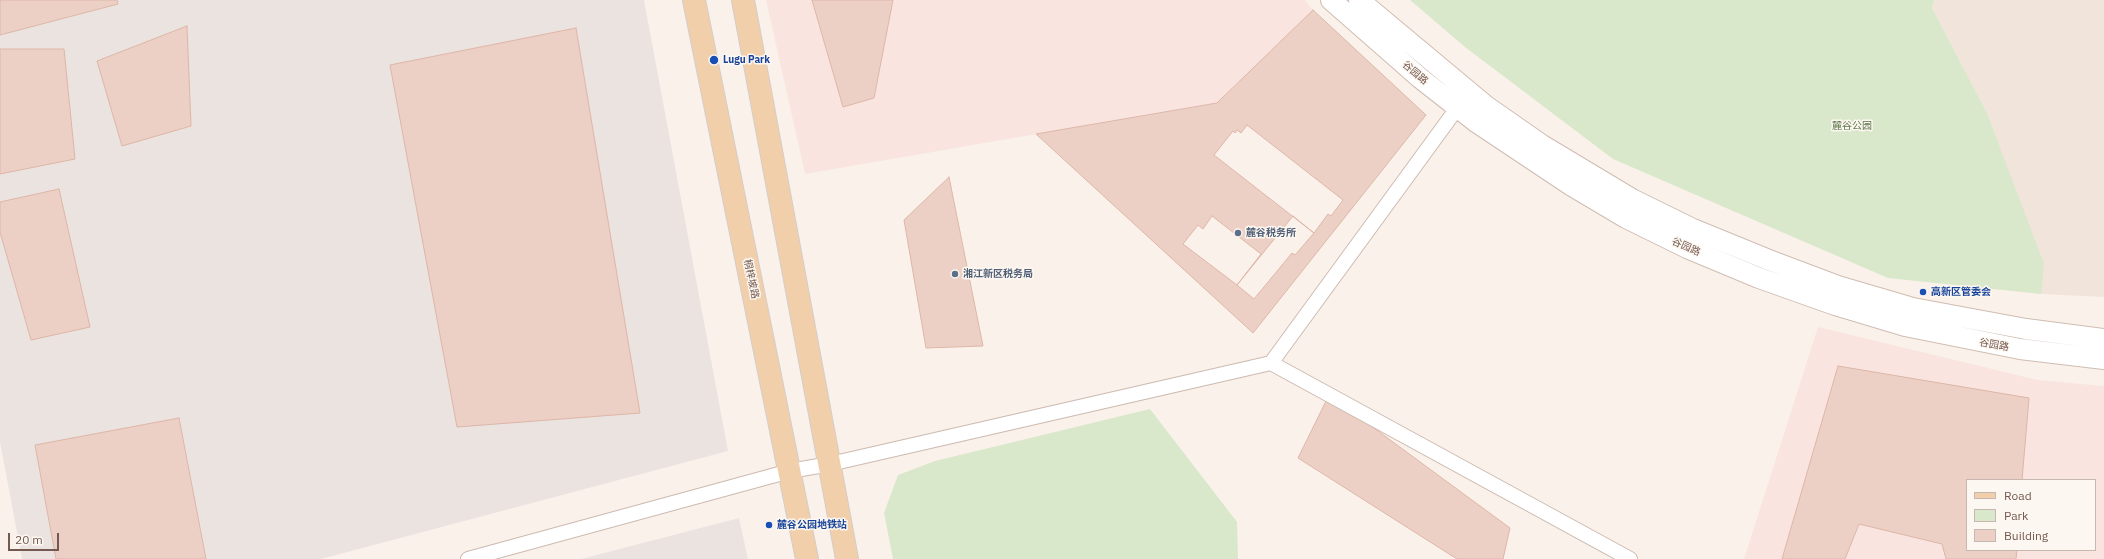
<!DOCTYPE html>
<html>
<head>
<meta charset="utf-8">
<style>
  body { margin:0 }
  #map { position:relative; width:2104px; height:559px; overflow:hidden; background:#faf2ea; font-family:"IBM Plex Sans",sans-serif }
  canvas { display:block }
  .legend { position:absolute; left:1966px; top:479px; width:130px; height:72px; box-sizing:border-box; background:#fdf7f1; border:1px solid #c6b8b1; margin:0; padding:5px 7px; list-style:none; font-size:12px; color:#735950 }
  .legend li { display:flex; align-items:center; gap:8px; height:20px }
  .legend b { width:20px; border:1px solid #c6b8b1 }
  .scale { position:absolute; left:8px; top:533px; width:51px; height:18px; box-sizing:border-box; border:2px solid #735950; border-top:0; padding-left:5px; font-size:12px; line-height:14px; white-space:nowrap; color:#735950; -webkit-text-stroke:3px #fdf7f1; paint-order:stroke }
</style>
</head>
<body>
<div id="map">
<canvas width="2104" height="559"></canvas>
<ul class="legend">
<li><b style="height:5px;background:#f1cfab"></b>Road</li>
<li><b style="height:11px;background:#d9e7ca"></b>Park</li>
<li><b style="height:11px;background:#edd0c5"></b>Building</li>
</ul>
<div class="scale">20 m</div>
</div>
<script>
const g = document.querySelector('canvas').getContext('2d');
g.lineJoin = 'round';
function fill(path, color) {
  g.fillStyle = color;
  g.fill(path, 'evenodd');
}
function shape(rows) {
  const path = new Path2D();
  for (const r of rows) {
    path.moveTo(r[0], r[1]);
    for (let i = 2; i < r.length; i += 2) path.lineTo(r[i], r[i + 1]);
  }
  return path;
}
function stroke(path, color, width, dash) {
  g.strokeStyle = color;
  g.lineWidth = width;
  g.lineCap = dash ? 'butt' : 'round';
  g.setLineDash(dash || []);
  g.stroke(path);
}
function write(font, color, halo, rows, align = 'center') {
  g.font = font + ' "IBM Plex Sans","Noto Sans SC",sans-serif';
  g.lineWidth = 3;
  g.setLineDash([]);
  g.textBaseline = 'middle';
  g.strokeStyle = halo;
  g.fillStyle = color;
  for (const [text, x, y, turn = 0] of rows) {
    g.save();
    g.translate(x, y);
    g.rotate((+turn || 0) * Math.PI / 180);
    g.textAlign = isNaN(turn) ? turn : align;
    if (halo) g.strokeText(text, 0, 0);
    g.fillText(text, 0, 0);
    g.restore();
  }
}
fill(shape([
  [1934,0,2104,0,2104,297,2041,294,1986,111,1932,8]
]), '#f1e4da');
fill(shape([
  [766,0,1305,0,1313,10,1217,103,805,174],
  [1818,327,2038,380,2104,386,2104,559,1744,559],
  [1967,480,2095,480,2095,550,1967,550]
]), '#f9e4e0');
fill(shape([
  [0,0,644,0,728,451,321,559,22,559,0,442],
  [739,518,748,559,581,559]
]), '#eae3e0');
fill(shape([
  [1410,0,1934,0,1932,8,1986,111,2044,264,2041,294,1888,278,1613,159,1465,47],
  [1150,409,1237,522,1238,559,893,559,884,513,898,475,935,461]
]), '#d9e7ca');
const building = shape([
  [0,0,117,0,118,4,0,35,0,0],
  [812,0,893,0,874,98,843,107,812,0],
  [1313,10,1426,115,1253,333,1036,134,1217,103,1313,10],
  [187,26,191,126,122,146,97,61,187,26],
  [576,28,640,413,457,427,390,65,576,28],
  [0,49,64,49,75,159,0,174,0,49],
  [1247,125,1343,200,1331,216,1328,214,1314,233,1214,155,1233,131,1235,133,1237,130,1241,133,1247,125],
  [949,177,983,346,926,348,904,220,949,177],
  [59,189,90,327,31,340,0,232,0,202,59,189],
  [1212,216,1261,254,1237,285,1183,244,1198,225,1203,229,1212,216],
  [1293,216,1314,233,1295,255,1292,253,1254,299,1237,285,1293,216],
  [1838,366,2029,398,2022,480,1967,480,1967,550,2017,550,2016,559,1946,559,1942,544,1859,524,1845,559,1782,559,1838,366],
  [1329,395,1510,528,1503,559,1457,559,1298,458,1329,395],
  [179,418,206,559,56,559,35,445,179,418]
]);
fill(building, '#edd0c5');
stroke(building, '#deb6a7', 1);
const street = shape([
  [1271,363,1458,107],
  [468,559,790,471,830,464,1271,363,1630,559]
]);
const secondary = shape([
  [1331,0,1420,78,1476,122,1572,186,1626,218,1687,248,1759,278,1835,305,1905,326,2020,349,2104,359],
  [1359,0,1486,106,1542,145,1632,199,1693,229,1769,260,1838,286,1913,308,2026,329,2104,339]
]);
const primary = shape([
  [694,0,807,559],
  [743,0,847,559]
]);
stroke(street, '#ccbab1', 16);
stroke(secondary, '#d0bcb2', 22);
stroke(primary, '#d5cdca', 24);
stroke(street, '#fff', 14);
stroke(secondary, '#fff', 20);
stroke(primary, '#f1cfab', 22);
for (const [x, y, r, color] of [
  [714,60,5,"#1a4fb4"],
  [1238,233,4,"#5c6f8a"],
  [955,274,4,"#5c6f8a"],
  [1923,292,4,"#1a4fb4"],
  [769,525,4,"#1a4fb4"]
]) {
  const dot = new Path2D();
  dot.arc(x, y, r, 0, 2 * Math.PI);
  g.fillStyle = color;
  g.fill(dot);
  stroke(dot, '#fdf7f1', 1.5);
}
write('bold 10px', '#164399', '#fdf7f1', [
  ["Lugu Park",723,60],
  ["高新区管委会",1931,292],
  ["麓谷公园地铁站",777,525]
], 'left');
write('10px', '#735950', '#fdf7f1', [
  ["谷园路",1415,73,40],
  ["谷园路",1686,247,24],
  ["桐梓坡路",751,279,78],
  ["谷园路",1994,345,10]
]);
write('10px', '#5c7749', '#fdf7f1', [
  ["麓谷公园",1852,126]
]);
write('bold 10px', '#4e5e75', '#fdf7f1', [
  ["麓谷税务所",1246,233],
  ["湘江新区税务局",963,274]
], 'left');
</script>
</body>
</html>
